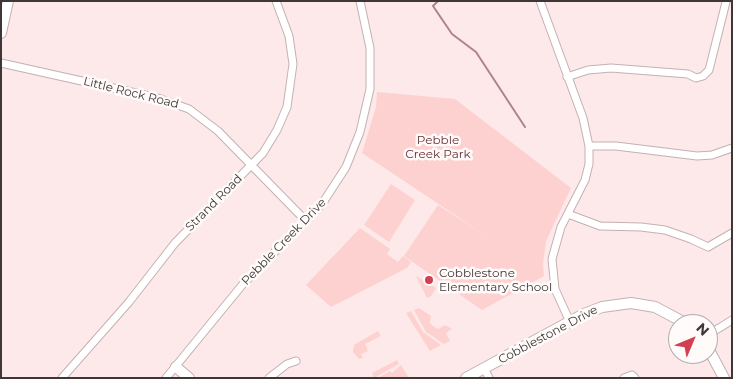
<!DOCTYPE html>
<html>
<head>
<meta charset="utf-8">
<style>
  body { margin:0 }
  #map { position:relative; width:733px; height:379px; overflow:hidden; background:#fde9e9; font-family:Montserrat,sans-serif }
  canvas { display:block }
  .frame { position:absolute; inset:0; border:2px solid #3f3737; pointer-events:none }
  .north { position:absolute; left:668px; top:314px; width:50px; height:50px; box-sizing:border-box; background:#fffbfb; border:1px solid #b2adad; border-radius:50%; rotate:45deg; font-size:14px; font-weight:700; line-height:20px; text-align:center; color:#3f3737 }
  .north::after { content:''; display:block; margin:auto; width:18px; height:22px; background:#d14150; clip-path:polygon(50% 0,100% 100%,50% 72%,0 100%) }
</style>
</head>
<body>
<div id="map">
<canvas width="733" height="379"></canvas>
<div class="frame"></div>
<div class="north">N</div>
</div>
<script>
const g = document.querySelector('canvas').getContext('2d');
g.lineJoin = 'round';
function fill(path, color) {
  g.fillStyle = color;
  g.fill(path, 'evenodd');
}
function shape(rows) {
  const path = new Path2D();
  for (const r of rows) {
    path.moveTo(r[0], r[1]);
    for (let i = 2; i < r.length; i += 2) path.lineTo(r[i], r[i + 1]);
  }
  return path;
}
function stroke(path, color, width, dash) {
  g.strokeStyle = color;
  g.lineWidth = width;
  g.lineCap = dash ? 'butt' : 'round';
  g.setLineDash(dash || []);
  g.stroke(path);
}
function write(font, color, halo, rows, align = 'center') {
  g.font = font + ' Montserrat,sans-serif';
  g.lineWidth = 5;
  g.setLineDash([]);
  g.textBaseline = 'middle';
  g.strokeStyle = halo;
  g.fillStyle = color;
  for (const [text, x, y, turn = 0] of rows) {
    g.save();
    g.translate(x, y);
    g.rotate((+turn || 0) * Math.PI / 180);
    g.textAlign = isNaN(turn) ? turn : align;
    if (halo) g.strokeText(text, 0, 0);
    g.fillText(text, 0, 0);
    g.restore();
  }
}
fill(shape([
  [377,92,455,99,571,188,546,241,543,264,544,276,482,310,404,256,438,205,485,235,362,153,376,107],
  [391,184,415,200,389,242,364,225],
  [360,228,390,249,387,254,398,262,403,256,411,262,407,268,331,307,306,285],
  [416,276,436,288,431,296,427,298],
  [419,308,431,316,430,323,434,327,438,329,445,325,452,329,446,333,450,341,444,344,426,332,414,310],
  [411,311,423,332,441,345,430,351,406,313],
  [378,331,381,336,365,344,368,351,361,354,363,358,359,359,353,352,354,345],
  [397,360,399,364,374,378,372,373],
  [401,365,409,378,378,378,390,371,392,373]
]), '#fdd1d0');
stroke(shape([
  [438,1,433,6,452,34,476,52,525,127]
]), '#ae8585', 2);
const street = shape([
  [540,1,583,118,589,146,589,164,585,180,561,227,552,259,555,289,570,322],
  [1,63,158,98,189,109,218,131,306,221],
  [567,77,588,70,611,68,688,74,696,78,703,76,709,70,726,2],
  [589,146,616,146,697,156,712,155,732,148],
  [568,214,600,226,641,227,665,230,691,239,708,247,732,233],
  [708,335,732,320],
  [484,368,489,378],
  [62,378,129,302,175,243,263,153,277,130,287,107,293,64,289,36,276,1],
  [166,378,243,284,322,204,346,167,360,132,370,89,370,48,360,1],
  [269,378,287,364,296,361],
  [624,378,632,375,635,378]
]);
const secondary = shape([
  [1,33,8,1],
  [708,348,724,378],
  [176,367,189,378],
  [466,378,584,314,602,307,631,303,655,307,687,324]
]);
stroke(street, '#c4b1b1', 9);
stroke(secondary, '#c4b1b1', 12);
stroke(street, '#fff', 7);
stroke(secondary, '#fff', 10);
for (const [x, y, r, color] of [
  [429,280,5,"#d14150"]
]) {
  const dot = new Path2D();
  dot.arc(x, y, r, 0, 2 * Math.PI);
  g.fillStyle = color;
  g.fill(dot);
  stroke(dot, '#fffbfb', 2);
}
write('12px', '#3f3737', '#fffbfb', [
  ["Little Rock Road",131,93,14],
  ["Strand Road",214,203,-45],
  ["Pebble Creek Drive",284,242,-46],
  ["Cobblestone Drive",548,335,-28]
]);
write('12px', '#672f32', '#fffbfb', [
  ["Pebble",438,140],
  ["Creek Park",438,154]
]);
write('12px', '#3f3737', '#fffbfb', [
  ["Cobblestone",439,273],
  ["Elementary School",439,287]
], 'left');
</script>
</body>
</html>
